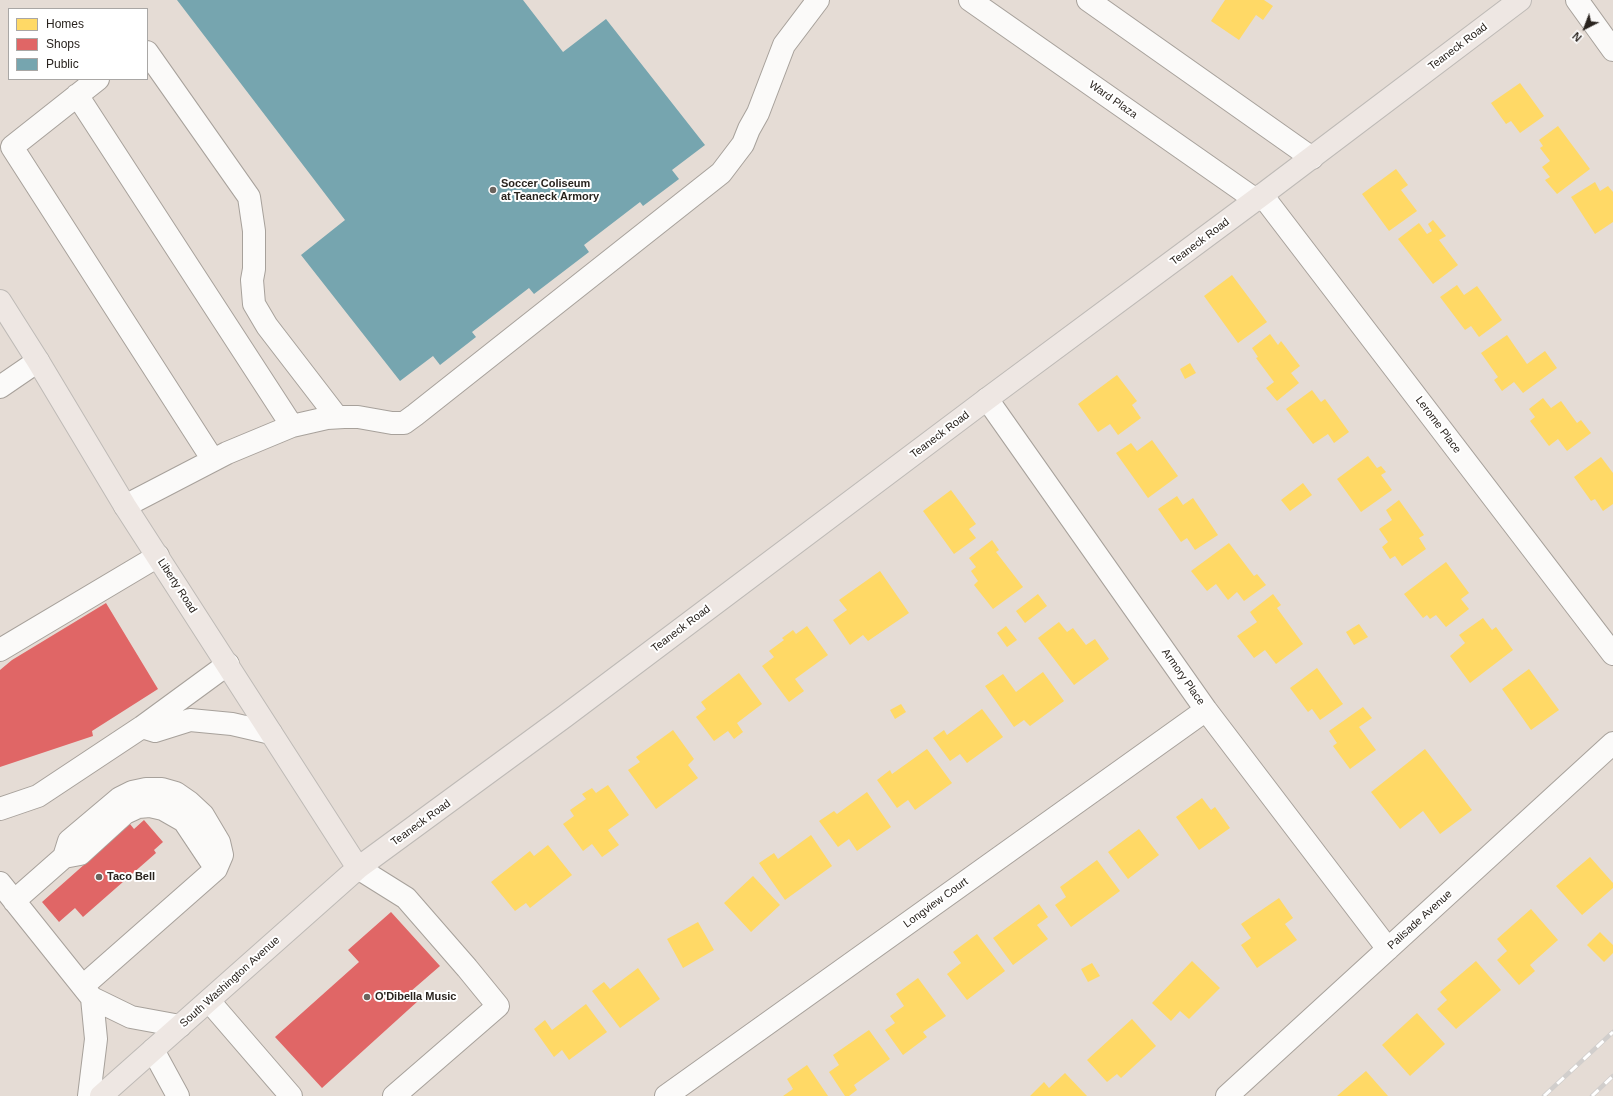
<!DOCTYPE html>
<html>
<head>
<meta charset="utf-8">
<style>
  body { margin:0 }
  #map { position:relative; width:1613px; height:1096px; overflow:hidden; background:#e5dcd5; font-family:Helvetica,sans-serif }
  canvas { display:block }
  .legend { position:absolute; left:8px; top:8px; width:140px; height:72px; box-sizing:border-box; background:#fff; border:1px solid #a9a7a5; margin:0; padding:5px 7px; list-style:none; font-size:12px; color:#29231e }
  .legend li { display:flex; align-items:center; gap:8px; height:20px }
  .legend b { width:20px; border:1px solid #a9a7a5 }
  .north { position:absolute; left:1565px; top:8px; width:40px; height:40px; -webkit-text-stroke:3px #fff; paint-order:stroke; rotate:222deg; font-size:11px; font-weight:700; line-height:16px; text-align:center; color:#29231e }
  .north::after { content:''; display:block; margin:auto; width:14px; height:18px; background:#29231e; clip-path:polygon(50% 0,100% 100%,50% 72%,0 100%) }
</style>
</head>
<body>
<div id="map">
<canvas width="1613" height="1096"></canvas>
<ul class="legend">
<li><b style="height:11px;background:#ffd966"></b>Homes</li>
<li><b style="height:11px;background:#e06666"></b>Shops</li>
<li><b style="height:11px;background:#76a5af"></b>Public</li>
</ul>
<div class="north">N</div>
</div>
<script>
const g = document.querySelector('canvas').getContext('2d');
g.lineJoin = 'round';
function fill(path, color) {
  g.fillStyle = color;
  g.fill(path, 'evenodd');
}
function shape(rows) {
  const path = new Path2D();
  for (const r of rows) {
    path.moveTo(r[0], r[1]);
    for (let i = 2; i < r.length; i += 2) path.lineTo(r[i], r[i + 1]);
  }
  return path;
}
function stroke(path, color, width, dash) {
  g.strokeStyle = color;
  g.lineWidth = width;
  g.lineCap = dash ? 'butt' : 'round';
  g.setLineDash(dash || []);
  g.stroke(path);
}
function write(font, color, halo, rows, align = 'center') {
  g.font = font + ' Helvetica,sans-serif';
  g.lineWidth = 4;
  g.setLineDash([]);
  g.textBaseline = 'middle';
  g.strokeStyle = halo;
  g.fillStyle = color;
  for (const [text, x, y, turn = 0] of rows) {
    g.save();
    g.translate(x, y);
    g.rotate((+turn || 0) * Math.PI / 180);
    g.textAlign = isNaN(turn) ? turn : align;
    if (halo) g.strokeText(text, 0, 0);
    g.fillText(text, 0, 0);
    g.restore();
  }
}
fill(shape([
  [1225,0,1264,0,1273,6,1263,20,1256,15,1239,40,1211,21],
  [1520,83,1544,116,1520,133,1511,121,1506,124,1491,103],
  [1558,126,1590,169,1557,194,1545,180,1550,177,1542,167,1550,161,1540,148,1543,146,1539,140],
  [1396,169,1408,185,1401,190,1417,211,1389,231,1362,194],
  [1595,182,1600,191,1608,186,1613,192,1613,222,1595,234,1571,197],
  [1433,220,1446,236,1439,240,1458,265,1433,284,1398,239,1419,223,1427,234,1432,231,1428,224],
  [1232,275,1267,322,1238,343,1204,296],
  [1457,285,1464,295,1477,286,1502,320,1479,337,1471,326,1465,330,1440,297],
  [1270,334,1278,345,1281,341,1300,366,1291,373,1299,383,1277,401,1266,388,1274,382,1256,358,1258,357,1252,348],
  [1507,335,1527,364,1545,351,1557,368,1523,393,1514,382,1502,391,1494,380,1498,377,1481,353],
  [1190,363,1196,373,1185,379,1180,369],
  [1117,375,1137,401,1132,405,1141,418,1118,435,1110,424,1098,432,1078,404],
  [1312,390,1321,402,1325,399,1349,432,1334,443,1328,434,1313,444,1286,409],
  [1543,398,1551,408,1561,401,1577,423,1581,420,1591,433,1567,451,1558,439,1549,446,1530,421,1535,417,1529,409],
  [1152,440,1178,476,1148,498,1116,453,1131,443,1137,451],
  [1368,456,1377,468,1381,466,1386,472,1381,475,1392,490,1361,512,1337,479],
  [1601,457,1613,473,1613,504,1603,511,1595,499,1591,501,1574,477],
  [1303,483,1312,495,1290,511,1281,500],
  [951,490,976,524,969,529,976,538,954,554,923,511],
  [1177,496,1183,505,1193,498,1218,535,1195,550,1187,538,1181,542,1158,509],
  [1399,500,1424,535,1419,538,1426,549,1402,566,1395,556,1390,559,1382,547,1388,542,1379,529,1392,520,1386,510],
  [992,540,999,550,996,552,1023,587,993,609,974,585,978,581,971,571,976,567,969,558],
  [1229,543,1254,576,1257,574,1266,585,1244,601,1237,592,1228,600,1216,584,1207,591,1191,571],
  [1446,562,1469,593,1461,599,1469,609,1446,627,1436,615,1430,619,1427,615,1423,618,1404,594],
  [880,571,909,613,868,641,863,635,850,645,833,620,847,610,839,600],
  [1038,594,1047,606,1025,623,1016,611],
  [1273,594,1281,605,1277,608,1303,644,1276,664,1265,650,1254,658,1237,636,1257,622,1250,612],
  [1483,618,1492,630,1496,627,1513,650,1470,683,1450,656,1465,643,1459,635],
  [1059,622,1067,632,1073,628,1086,645,1095,639,1109,659,1074,685,1038,638],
  [1359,624,1368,637,1354,645,1346,632],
  [807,626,828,655,795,679,804,691,789,702,762,666,774,657,769,651,784,640,782,638,793,630,796,634],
  [1006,626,1017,640,1007,647,997,633],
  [1317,668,1343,704,1320,720,1312,709,1308,712,1290,688],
  [1529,669,1559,710,1531,730,1502,689],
  [1043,672,1064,701,1030,726,1024,720,1014,727,985,686,1003,674,1016,692],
  [739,673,762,704,737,723,743,732,734,739,728,731,714,741,696,717,706,709,701,702],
  [901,704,906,712,895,719,890,710],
  [1363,707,1372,718,1359,727,1376,750,1350,769,1333,746,1337,743,1329,731],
  [982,709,1003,737,967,763,960,754,950,761,933,738,944,730,947,735],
  [673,730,694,759,688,765,698,778,656,809,628,770,640,762,636,757],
  [927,749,952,783,915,810,908,800,897,808,877,780,890,770,892,774],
  [1425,749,1472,810,1440,834,1423,811,1400,829,1371,792],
  [608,785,629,815,608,830,619,845,602,857,592,844,583,851,563,824,574,816,570,810,586,799,582,794,592,788,596,793],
  [867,792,891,827,857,851,849,839,838,847,819,821,834,811,837,814],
  [1202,798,1211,810,1215,807,1230,828,1199,850,1176,817],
  [1139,829,1159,855,1128,879,1108,852],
  [811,835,832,866,785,900,759,863,774,853,778,859],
  [548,845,572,875,530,908,526,903,515,911,491,882,530,851,534,856],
  [1590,857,1613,883,1613,888,1582,915,1556,886],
  [1097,860,1120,891,1071,927,1055,905,1066,897,1060,887],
  [753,876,780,905,751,932,724,903],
  [1279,898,1293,918,1285,924,1297,940,1257,968,1241,945,1251,938,1241,924],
  [1039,904,1048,917,1037,925,1048,939,1013,965,993,938],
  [1531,909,1558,940,1530,965,1535,971,1519,985,1497,960,1507,951,1497,939],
  [698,922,714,950,683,968,667,939],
  [1600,932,1613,945,1613,953,1604,962,1587,945],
  [977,934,1005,971,967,1000,947,974,961,963,953,952],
  [1192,961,1220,988,1189,1019,1180,1011,1171,1021,1152,1003],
  [1476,961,1501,990,1456,1029,1437,1009,1447,1000,1440,992],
  [1092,963,1100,976,1088,982,1081,969],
  [638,968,660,999,620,1028,592,991,604,982,610,989],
  [918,978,946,1016,923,1032,927,1037,903,1055,885,1030,895,1023,890,1016,904,1006,896,994],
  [586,1004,607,1032,569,1060,562,1050,554,1057,534,1029,545,1020,552,1030],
  [1417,1013,1445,1044,1410,1076,1382,1045],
  [1132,1019,1156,1046,1121,1078,1117,1074,1107,1082,1087,1060],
  [869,1030,890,1059,854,1085,857,1090,849,1096,845,1096,829,1072,839,1065,833,1055],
  [807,1065,828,1096,783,1096,793,1089,787,1079],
  [1366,1071,1388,1096,1337,1096],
  [1065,1073,1087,1096,1030,1096,1044,1082,1049,1088]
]), '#ffd966');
fill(shape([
  [106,603,158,689,92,731,93,736,0,767,0,670,12,660],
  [144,820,163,842,154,850,156,853,83,917,75,908,59,922,42,902,130,824,134,829],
  [391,912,440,966,410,992,418,1001,322,1088,275,1037,359,962,348,950]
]), '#e06666');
fill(shape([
  [177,0,523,0,563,52,606,19,705,145,672,170,679,179,643,206,640,202,584,245,589,252,534,294,529,288,472,332,476,337,440,365,433,356,400,381,301,255,345,220]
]), '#76a5af');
const minor = shape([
  [970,0,1256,200],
  [1088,0,1312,158],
  [1577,0,1613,50],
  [147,52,249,197,254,231,254,269,252,280,254,304,267,326,337,417],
  [98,79,12,147,213,460],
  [77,95,292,426],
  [1262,195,1613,654],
  [0,387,38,361],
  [987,399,1206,710,1388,949],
  [125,506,227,453,292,426,327,418,344,417,358,417,392,423,404,423,415,415,721,173,743,144,749,129,758,113,784,45,818,0],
  [0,650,158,556],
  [142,727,155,731,190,720,232,724,271,733],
  [0,809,38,796,142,727,228,664],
  [64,857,69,841,120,798,132,792,146,789,162,789,176,793,189,802,203,815,219,842,222,855,216,869,83,986],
  [358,868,406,898,467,968,498,1006,394,1096],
  [0,883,92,998,131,1017,180,1026],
  [14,901,64,857,80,854,125,813,138,807,150,806,163,809,184,821,216,869],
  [209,1001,291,1096],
  [153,1050,178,1096],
  [89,1096,96,1039,92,998],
  [666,1096,1206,710],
  [1227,1096,1613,743]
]);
const major = shape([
  [0,301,38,361,125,506,358,868],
  [101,1096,358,868,564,717,987,399,1262,195,1520,0]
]);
stroke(minor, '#a7a19b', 24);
stroke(major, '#bebab6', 24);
stroke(minor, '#fbfaf9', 22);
stroke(major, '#eee7e3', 22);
const rail = shape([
  [1544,1096,1613,1032],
  [1592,1096,1613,1076]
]);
stroke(rail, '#d1cecc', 4.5);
stroke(rail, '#fff', 3, [9]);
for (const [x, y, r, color] of [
  [493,190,4,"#6b645e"],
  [99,877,4,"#6b645e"],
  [367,997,4,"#6b645e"]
]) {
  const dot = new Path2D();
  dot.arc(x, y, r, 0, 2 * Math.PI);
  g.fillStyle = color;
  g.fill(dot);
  stroke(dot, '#fff', 1.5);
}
write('11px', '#29231e', '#fff', [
  ["Teaneck Road",1458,47,-37],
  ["Ward Plaza",1113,100,35],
  ["Teaneck Road",1200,242,-37],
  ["Lerome Place",1438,425,53],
  ["Teaneck Road",940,435,-37],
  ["Liberty Road",177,586,57],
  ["Teaneck Road",681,629,-37],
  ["Armory Place",1183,677,55],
  ["Teaneck Road",421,823,-36],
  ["Longview Court",936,903,-36],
  ["Palisade Avenue",1420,920,-42],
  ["South Washington Avenue",230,982,-42]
]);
write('bold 11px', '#29231e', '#fff', [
  ["Soccer Coliseum",501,184],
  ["at Teaneck Armory",501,197],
  ["Taco Bell",107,877],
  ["O'Dibella Music",375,997]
], 'left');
</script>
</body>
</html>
